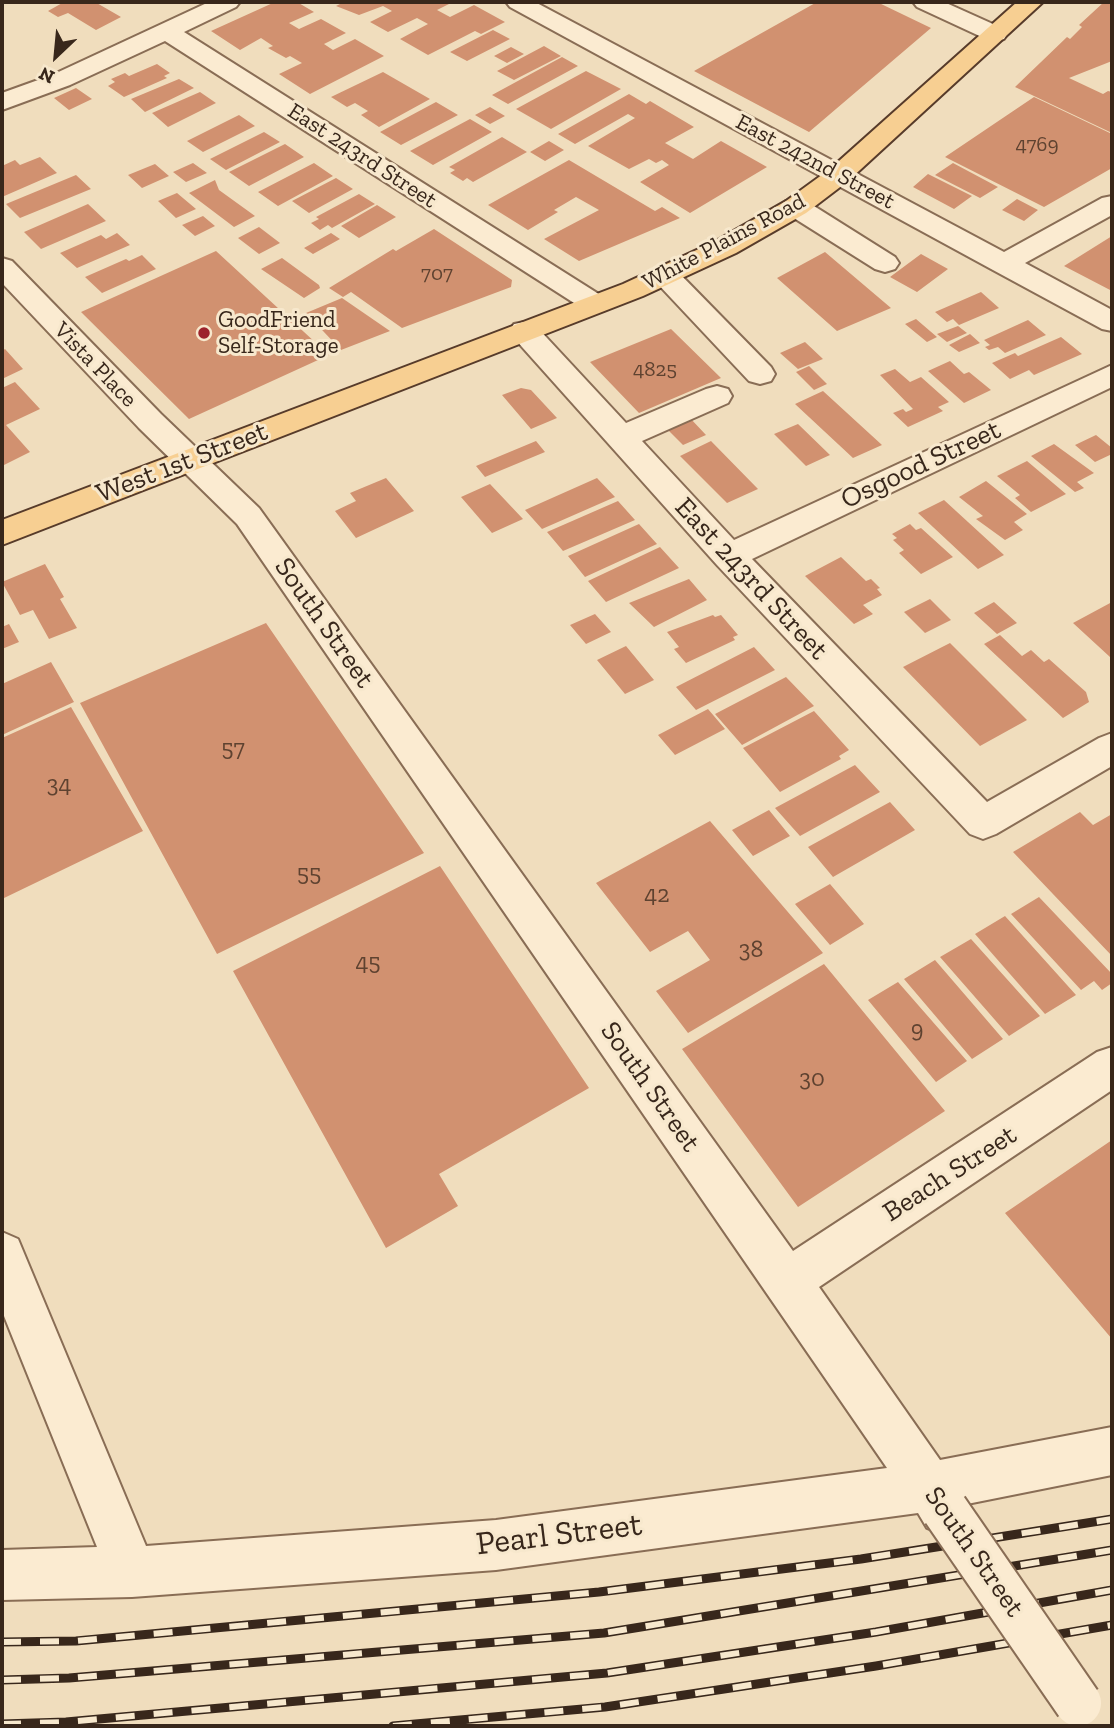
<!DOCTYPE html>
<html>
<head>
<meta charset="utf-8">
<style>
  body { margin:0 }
  #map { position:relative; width:1114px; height:1728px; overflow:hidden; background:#f0ddbd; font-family:"Zilla Slab",serif }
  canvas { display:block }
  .frame { position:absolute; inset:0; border:4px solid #38271b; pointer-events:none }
  .north { position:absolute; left:21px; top:21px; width:70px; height:70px; -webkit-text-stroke:5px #f7e8cd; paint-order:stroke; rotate:206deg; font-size:19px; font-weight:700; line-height:28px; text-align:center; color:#38271b }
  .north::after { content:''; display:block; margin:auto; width:24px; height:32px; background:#38271b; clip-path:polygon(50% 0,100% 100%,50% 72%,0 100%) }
</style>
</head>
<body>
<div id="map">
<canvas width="1114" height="1728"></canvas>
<div class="frame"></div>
<div class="north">N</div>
</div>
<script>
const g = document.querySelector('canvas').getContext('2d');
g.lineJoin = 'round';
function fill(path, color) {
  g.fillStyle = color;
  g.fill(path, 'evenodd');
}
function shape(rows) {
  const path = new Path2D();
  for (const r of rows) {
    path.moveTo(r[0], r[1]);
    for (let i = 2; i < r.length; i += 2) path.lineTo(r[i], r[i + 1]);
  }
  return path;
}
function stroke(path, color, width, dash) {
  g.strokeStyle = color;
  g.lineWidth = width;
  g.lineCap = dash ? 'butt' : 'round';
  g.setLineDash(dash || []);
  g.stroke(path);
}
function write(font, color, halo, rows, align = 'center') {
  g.font = font + ' "Zilla Slab",serif';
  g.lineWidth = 6;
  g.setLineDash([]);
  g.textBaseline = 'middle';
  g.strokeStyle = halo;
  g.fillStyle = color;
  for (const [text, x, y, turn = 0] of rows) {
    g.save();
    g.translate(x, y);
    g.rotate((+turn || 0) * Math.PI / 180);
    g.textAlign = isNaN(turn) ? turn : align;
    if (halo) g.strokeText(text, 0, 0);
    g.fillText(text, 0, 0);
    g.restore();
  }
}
fill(shape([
  [64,2,95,2,121,17,96,30,68,13,58,17,48,11],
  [275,2,297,2,314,12,289,23,299,29,321,19,346,33,324,44,333,50,355,39,384,56,310,94,279,74,302,63,290,56,286,58,268,48,273,46,261,38,240,50,211,31],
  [344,2,453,2,437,10,450,17,474,5,505,22,481,34,475,31,428,55,400,39,428,24,417,18,388,32,370,22,392,11,383,6,359,15,336,6],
  [817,2,877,2,931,28,809,132,694,71],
  [1104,2,1112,2,1112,61,1069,78,1103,94,1108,91,1112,92,1112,133,1015,87,1067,37,1070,39,1082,27,1079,25],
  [493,30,510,39,467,61,450,52],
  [544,46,561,56,514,80,497,71],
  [511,47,524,54,507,63,494,56],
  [562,57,578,66,508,104,492,95],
  [157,64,170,73,164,76,167,78,124,97,108,86,115,82,111,79,125,73,129,76],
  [586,71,621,89,551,129,516,109],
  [383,72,430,99,379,127,361,115,368,111,355,103,347,107,331,97],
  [179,79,194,88,145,112,131,99],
  [76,88,92,99,69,110,54,98],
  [200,92,216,103,168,127,152,113],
  [629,94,646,104,650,101,694,127,665,143,693,159,721,141,767,167,690,213,640,182,669,165,662,160,656,163,649,159,629,169,588,146,635,118,628,114,575,144,558,134],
  [1034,97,1112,134,1112,168,1044,207,945,157],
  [436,102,458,115,401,145,380,132],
  [490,107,505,116,490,124,475,115],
  [239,115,255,126,203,152,187,141],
  [470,119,492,132,433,165,410,151],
  [264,132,280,142,226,170,210,159],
  [502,137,527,152,473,182,467,178,463,181,450,173,455,170,449,167],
  [549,141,564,150,545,161,530,152],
  [285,144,304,157,249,186,229,172],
  [40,157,57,173,2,197,2,166,15,160,20,165],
  [569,160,655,211,662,207,680,218,579,261,544,239,599,210,576,197,554,210,558,212,528,230,488,205],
  [193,163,207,173,186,182,173,172],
  [314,163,333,176,278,206,258,192],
  [953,163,998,187,980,198,935,175],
  [155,164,169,176,142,188,128,175],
  [928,174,972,196,954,209,913,187],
  [76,175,91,189,20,218,6,204],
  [336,178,353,189,309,213,292,201],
  [215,180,219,190,255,216,234,227,189,193],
  [177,193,196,209,176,218,158,201],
  [359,194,375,204,332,228,328,225,320,230,311,223,319,219,316,217],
  [1017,199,1038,210,1024,221,1002,210],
  [88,204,106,221,41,249,24,232],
  [377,205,396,217,359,238,341,226],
  [203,216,215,226,195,236,182,225],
  [259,227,280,243,259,254,238,238],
  [434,229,512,280,511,287,402,328,351,292,343,297,329,288,393,249,396,251],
  [117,233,130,245,77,268,60,253,101,235,106,239],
  [331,233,340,239,313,254,304,248],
  [1112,236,1112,291,1064,266],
  [216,251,329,355,189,419,81,312],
  [825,252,891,308,837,331,777,278],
  [921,254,948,269,917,292,890,277],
  [142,255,156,269,102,293,85,277,126,259,129,261],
  [282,258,319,285,320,288,304,298,261,269],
  [981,292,999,308,959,325,953,319,947,322,935,312],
  [342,298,390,331,341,350,306,313],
  [916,319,937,337,927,342,905,324],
  [1028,320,1046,335,1005,353,998,347,989,350,985,347,990,345,984,340],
  [958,326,967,333,947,342,937,334],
  [671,329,721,378,639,413,590,362],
  [970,334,980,343,959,352,949,345],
  [1061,337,1082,354,1034,375,1029,370,1010,379,992,363,1015,353,1018,356],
  [805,342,823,359,798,369,780,353],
  [5,349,23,369,2,379,2,351],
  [950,361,964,374,969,372,991,390,964,403,928,371],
  [809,366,827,384,814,390,796,372],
  [895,369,910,382,921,377,949,402,938,407,943,411,908,427,893,413,903,409,906,412,913,409,880,375],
  [15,382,40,409,6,425,30,452,2,466,2,388],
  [521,388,531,390,557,418,531,429,502,395],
  [823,391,882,445,853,458,795,404],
  [690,418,706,435,683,445,666,428],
  [798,424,830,455,806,466,774,434],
  [1096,435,1112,448,1112,454,1095,462,1075,445],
  [536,441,545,452,485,477,476,466],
  [711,441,758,489,727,503,680,456],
  [1054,444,1094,473,1077,482,1084,488,1075,492,1031,456],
  [1027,461,1066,494,1031,512,1015,498,1020,495,997,476],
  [386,478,414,511,356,538,335,511,356,501,350,493],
  [597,478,615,497,542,529,525,510],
  [986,481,1027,514,1014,522,1023,530,1005,540,976,519,983,516,959,497],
  [490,484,523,519,492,533,461,497],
  [944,500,1004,555,978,569,918,513],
  [618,501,635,520,563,551,547,532],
  [639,524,657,544,585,577,568,556],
  [910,524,916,530,921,528,953,557,921,574,899,553,904,550,893,540,897,538,892,534],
  [660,547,679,568,606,602,588,581],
  [841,557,866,581,871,579,880,588,877,589,882,595,863,605,873,614,854,624,805,576],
  [45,564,64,597,60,599,77,628,49,639,33,610,20,615,2,582],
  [689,579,707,600,654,627,629,603],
  [930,599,951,620,925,633,904,612],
  [994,602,1017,623,997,634,974,613],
  [1112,602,1112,656,1110,657,1073,623],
  [595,614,611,632,586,644,570,625],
  [713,615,715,617,721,615,738,635,733,637,735,640,686,663,674,649,679,647,667,632],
  [266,623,424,853,217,954,80,703],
  [9,624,19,642,2,649,2,627],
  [1000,635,1022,656,1031,650,1044,662,1049,659,1086,692,1089,702,1063,718,984,644],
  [950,643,1027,720,980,746,903,667],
  [626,646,654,680,625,694,597,660],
  [754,647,775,670,696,710,676,687],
  [51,662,74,702,2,735,2,684],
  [786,677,814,706,742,745,715,714],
  [71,707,143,831,2,899,2,738],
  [708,709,725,729,675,755,658,735],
  [814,711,849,750,839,756,841,759,780,792,743,748],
  [855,765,880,792,800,836,775,808],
  [890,802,915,830,833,877,808,847],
  [769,810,790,836,753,856,732,830],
  [1080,812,1093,825,1112,814,1112,956,1013,852],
  [710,821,823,953,688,1033,656,991,710,960,688,931,650,952,596,883],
  [440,866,589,1088,439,1174,458,1206,386,1248,233,971],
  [830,884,864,924,830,945,795,904],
  [1039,897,1112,974,1112,983,1102,990,1094,981,1081,990,1011,914],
  [1005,916,1076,995,1045,1014,975,934],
  [971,939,1040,1016,1009,1036,940,957],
  [935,960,1003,1039,972,1059,904,979],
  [824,964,945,1111,798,1207,682,1049],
  [898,982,967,1061,936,1082,868,1000],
  [1112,1140,1112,1339,1005,1213]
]), '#d19170');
const minor = shape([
  [209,2,240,2,236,7,184,32,605,298,609,304,605,310,595,313,585,310,165,41,70,85,2,110,2,93,52,75,209,2],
  [506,2,535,2,1004,252,1102,198,1112,196,1112,215,1025,263,1112,310,1112,331,1102,329,993,270,510,7,506,2],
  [913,2,944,2,1004,29,1007,34,1004,39,995,41,986,39,917,7,913,2],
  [796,199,806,201,895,257,899,263,895,269,885,272,875,269,786,213,782,207,786,201,796,199],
  [2,258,12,261,161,414,259,508,793,1251,1097,1052,1112,1047,1112,1090,819,1287,940,1460,1112,1427,1112,1475,967,1504,970,1510,963,1528,945,1535,927,1528,918,1513,496,1570,132,1597,2,1600,2,1550,97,1547,2,1311,2,1232,18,1239,146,1546,496,1520,887,1468,237,524,139,428,2,283,2,258],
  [666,267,676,270,771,367,775,374,771,381,760,384,749,381,656,282,652,276,656,270,666,267],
  [524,322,534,324,626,423,706,389,717,386,728,389,732,396,728,403,642,441,734,540,1112,365,1112,387,752,559,987,802,1099,738,1112,733,1112,766,996,834,983,839,970,834,717,565,514,338,509,331,514,324,524,322]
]);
const major = shape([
  [1017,2,1043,2,848,181,806,213,736,253,643,296,2,545,2,520,623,284,716,241,786,201,830,169,1017,2]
]);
stroke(minor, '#896d55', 4);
stroke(major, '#573b2a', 4);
fill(minor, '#fbebd1');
fill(major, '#f7cf92');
const rail = shape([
  [2,1642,76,1641,599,1592,861,1559,1112,1519],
  [2,1680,69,1678,604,1633,1112,1550],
  [2,1724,66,1722,607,1673,876,1632,1112,1590],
  [393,1726,605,1707,876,1666,1112,1625]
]);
stroke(rail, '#38271b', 9);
stroke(rail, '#f7e8cd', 6, [19]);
const minorBridge = shape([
  [945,1510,1078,1703]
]);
stroke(minorBridge, '#896d55', 50, []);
stroke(minorBridge, '#fbebd1', 46);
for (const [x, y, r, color] of [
  [204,333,7,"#9c222c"]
]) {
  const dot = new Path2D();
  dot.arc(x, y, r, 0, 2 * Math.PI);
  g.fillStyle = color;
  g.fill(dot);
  stroke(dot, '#f7e8cd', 2.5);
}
write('21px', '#5e4230', null, [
  ["4769",1037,145],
  ["707",437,274],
  ["4825",655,370]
]);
write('23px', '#38271b', '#f7e8cd', [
  ["East 243rd Street",362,156,33],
  ["East 242nd Street",815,162,28],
  ["White Plains Road",724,242,-28],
  ["Vista Place",95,365,46]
]);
write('23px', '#38271b', '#f7e8cd', [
  ["GoodFriend",218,320],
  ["Self-Storage",218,346]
], 'left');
write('24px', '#5e4230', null, [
  ["57",233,749],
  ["34",59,785],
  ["55",309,874],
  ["42",657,895],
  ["38",751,950],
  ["45",368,963],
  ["9",917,1030],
  ["30",812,1079]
]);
write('28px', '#38271b', '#f7e8cd', [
  ["West 1st Street",182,463,-21],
  ["Osgood Street",921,465,-25],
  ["East 243rd Street",751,579,47],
  ["South Street",324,623,55],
  ["South Street",650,1087,55],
  ["Beach Street",950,1174,-33],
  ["South Street",974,1552,55]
]);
write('33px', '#38271b', '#f7e8cd', [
  ["Pearl Street",559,1535,-7]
]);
</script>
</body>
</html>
